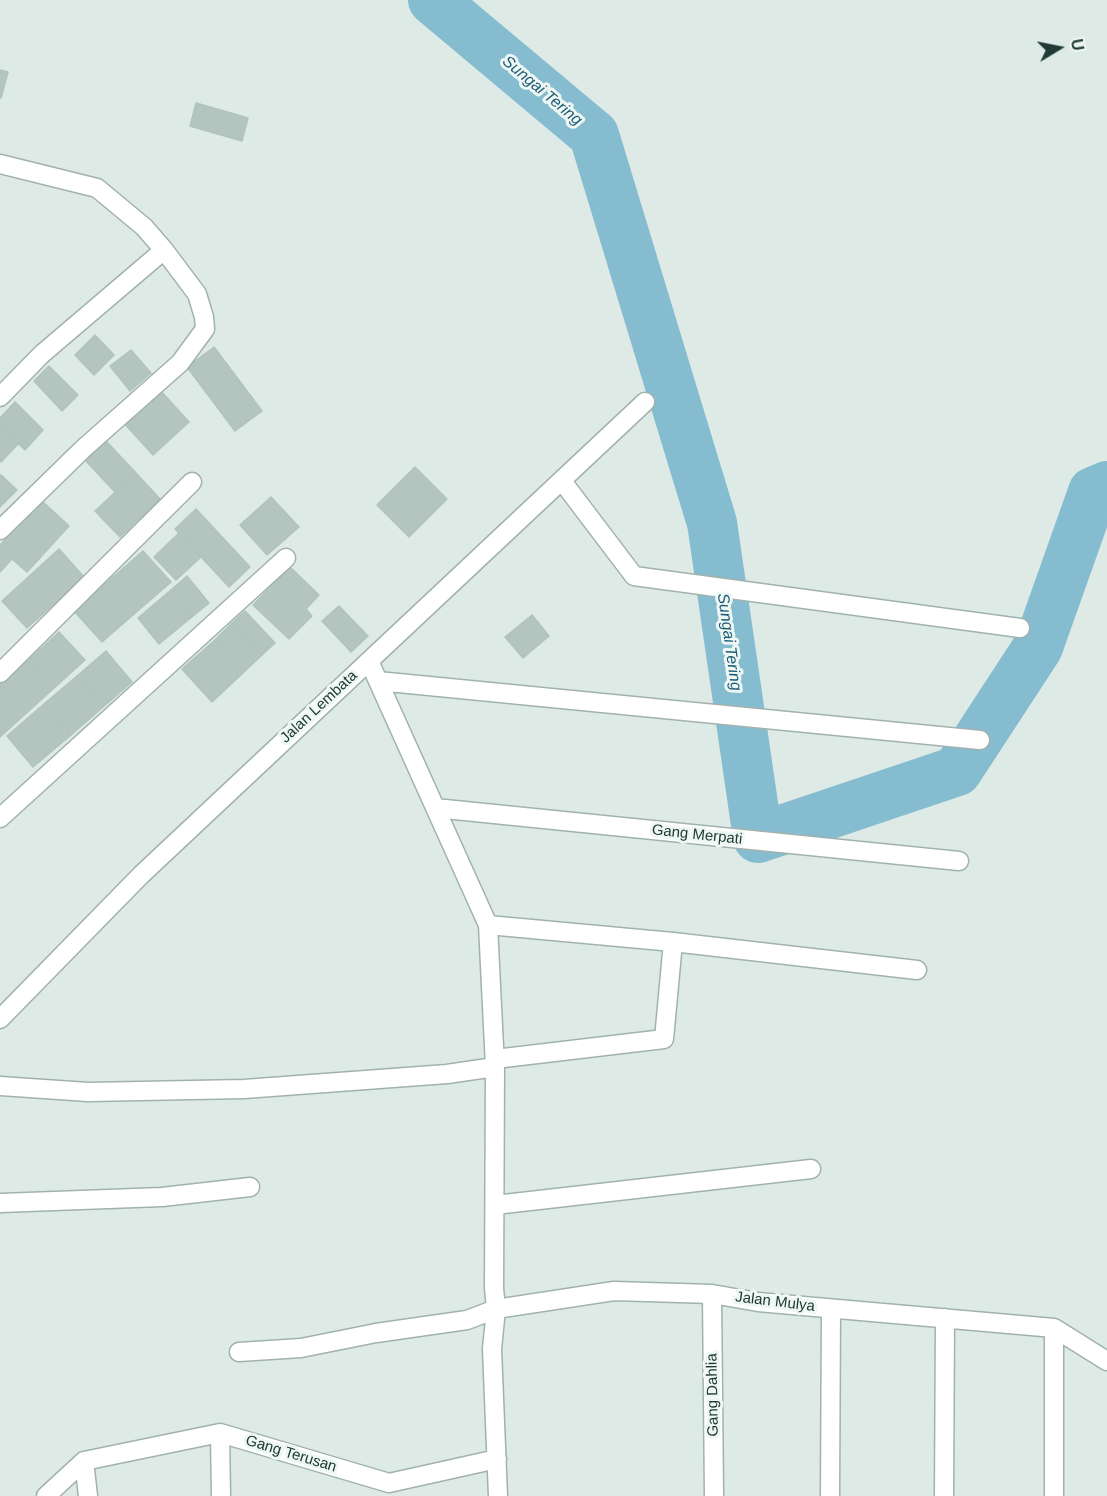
<!DOCTYPE html>
<html>
<head>
<meta charset="utf-8">
<style>
  body { margin:0 }
  #map { position:relative; width:1107px; height:1496px; overflow:hidden; background:#deeae6; font-family:Helvetica,sans-serif }
  canvas { display:block }
  .north { position:absolute; left:1029px; top:18px; width:60px; height:60px; -webkit-text-stroke:4px #eef7f4; paint-order:stroke; rotate:80deg; font-size:16px; font-weight:700; line-height:24px; text-align:center; color:#203a36 }
  .north::after { content:''; display:block; margin:auto; width:21px; height:27px; background:#203a36; clip-path:polygon(50% 0,100% 100%,50% 72%,0 100%) }
</style>
</head>
<body>
<div id="map">
<canvas width="1107" height="1496"></canvas>
<div class="north">U</div>
</div>
<script>
const g = document.querySelector('canvas').getContext('2d');
g.lineJoin = 'round';
function shape(rows) {
  const path = new Path2D();
  for (const r of rows) {
    path.moveTo(r[0], r[1]);
    for (let i = 2; i < r.length; i += 2) path.lineTo(r[i], r[i + 1]);
  }
  return path;
}
function stroke(path, color, width, dash) {
  g.strokeStyle = color;
  g.lineWidth = width;
  g.lineCap = dash ? 'butt' : 'round';
  g.setLineDash(dash || []);
  g.stroke(path);
}
function fill(path, color) {
  g.fillStyle = color;
  g.fill(path, 'evenodd');
}
function write(font, color, halo, rows, align = 'center') {
  g.font = font + ' Helvetica,sans-serif';
  g.lineWidth = 6;
  g.setLineDash([]);
  g.textBaseline = 'middle';
  g.strokeStyle = halo;
  g.fillStyle = color;
  for (const [text, x, y, turn = 0] of rows) {
    g.save();
    g.translate(x, y);
    g.rotate((+turn || 0) * Math.PI / 180);
    g.textAlign = isNaN(turn) ? turn : align;
    if (halo) g.strokeText(text, 0, 0);
    g.fillText(text, 0, 0);
    g.restore();
  }
}
stroke(shape([
  [433,0,594,135,712,523,758,838,957,771,1038,647,1093,492,1107,486]
]), '#85bcd0', 50);
const building = shape([
  [0,70,8,72,1,98,0,97,0,70],
  [196,103,248,118,242,141,190,126,196,103],
  [95,335,114,355,94,375,75,355,95,335],
  [214,347,262,411,235,431,187,367,214,347],
  [131,350,151,373,130,391,110,366,131,350],
  [49,366,78,395,62,411,34,381,49,366],
  [159,389,189,422,153,455,123,422,159,389],
  [15,402,43,430,25,450,0,426,0,418,15,402],
  [0,426,18,444,1,462,0,461,0,426],
  [106,441,136,473,115,492,85,460,106,441],
  [415,467,447,499,409,537,377,505,415,467],
  [136,473,160,499,120,537,95,511,136,473],
  [1,475,17,490,0,507,0,477,1,475],
  [271,497,299,527,267,555,240,525,271,497],
  [41,500,69,526,27,572,12,559,0,572,0,545,41,500],
  [196,509,250,567,229,587,175,529,196,509],
  [179,533,201,557,176,580,154,557,179,533],
  [59,549,84,577,27,628,2,601,59,549],
  [143,551,171,582,102,642,74,611,143,551],
  [290,567,319,595,306,609,312,616,289,639,253,605,290,567],
  [187,576,209,603,193,616,171,590,187,576],
  [171,590,193,616,159,644,138,618,171,590],
  [339,606,368,636,351,652,322,621,339,606],
  [245,611,275,643,262,655,232,623,245,611],
  [532,615,549,636,523,658,505,637,532,615],
  [232,623,262,655,244,672,215,640,232,623],
  [59,632,85,660,53,689,28,661,59,632],
  [215,640,244,672,212,702,182,669,215,640],
  [106,651,132,682,103,707,77,676,106,651],
  [28,661,53,689,0,737,0,685,28,661],
  [77,676,103,707,71,735,44,704,77,676],
  [44,704,71,735,33,767,7,736,44,704]
]);
fill(building, '#b4c5bf');
stroke(building, '#b1c3be', 1.5);
const minor = shape([
  [0,164,97,188,144,227,164,250,197,294,204,317,205,329,180,363,84,448,0,530],
  [0,397,42,354,164,250],
  [562,481,634,576,1020,628],
  [369,661,488,925,495,1067,494,1288,496,1309,492,1349,498,1496],
  [0,673,192,482],
  [378,681,980,740],
  [435,808,959,861],
  [0,818,286,558],
  [488,925,673,942,917,970],
  [0,1019,141,875,645,402],
  [495,1059,664,1039,673,942],
  [0,1086,88,1092,244,1089,447,1074,495,1067],
  [0,1203,162,1197,250,1187],
  [495,1205,811,1169],
  [712,1294,714,1496],
  [1054,1328,1054,1496],
  [239,1352,301,1348,376,1333,467,1320,496,1309,614,1291,712,1294,758,1302,1054,1328,1107,1361],
  [220,1433,221,1496],
  [84,1461,220,1433,389,1483,497,1459],
  [84,1461,88,1496],
  [46,1496,84,1461],
  [830,1496,831,1309],
  [944,1496,945,1318]
]);
stroke(minor, '#a1b2ae', 21);
stroke(minor, '#fff', 18);
write('15px', '#203a36', '#eef7f4', [
  ["Jalan Lembata",319,707,-43],
  ["Gang Merpati",697,835,6],
  ["Jalan Mulya",775,1302,7],
  ["Gang Dahlia",713,1395,-91],
  ["Gang Terusan",291,1454,17]
]);
write('italic 16px', '#1a5b75', '#eef7f4', [
  ["Sungai Tering",542,91,40],
  ["Sungai Tering",729,642,82]
]);
</script>
</body>
</html>
